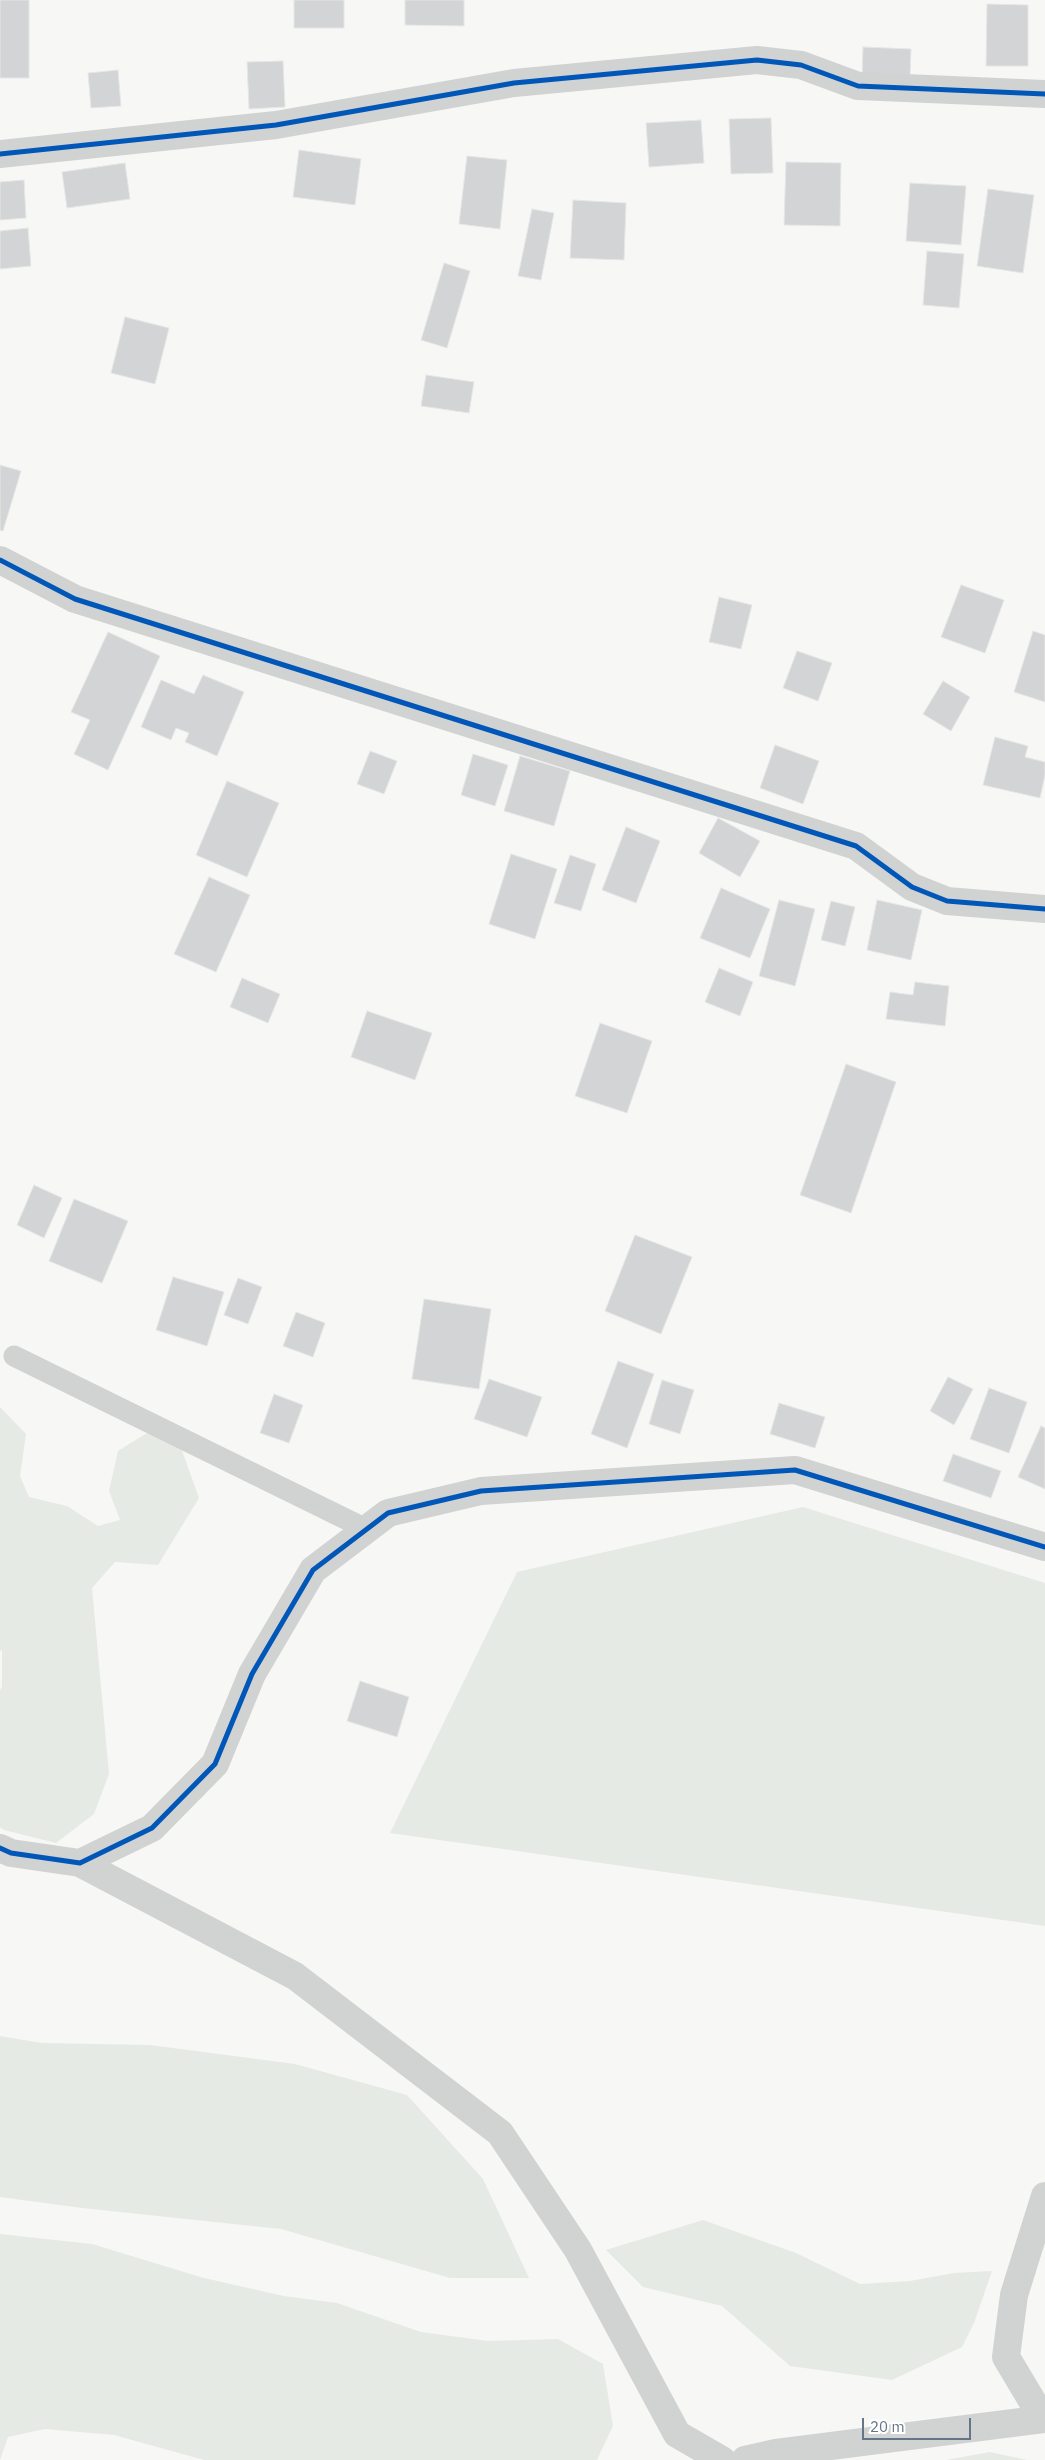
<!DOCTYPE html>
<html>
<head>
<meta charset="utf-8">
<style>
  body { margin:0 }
  #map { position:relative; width:1045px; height:2460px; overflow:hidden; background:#f7f7f6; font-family:"IBM Plex Sans",sans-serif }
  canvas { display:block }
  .scale { position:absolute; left:862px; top:2418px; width:109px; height:22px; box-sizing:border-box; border:2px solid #647489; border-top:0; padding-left:6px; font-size:15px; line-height:18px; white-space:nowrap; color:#647489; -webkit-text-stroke:4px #fff; paint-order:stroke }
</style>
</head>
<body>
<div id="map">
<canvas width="1045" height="2460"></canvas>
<div class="scale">20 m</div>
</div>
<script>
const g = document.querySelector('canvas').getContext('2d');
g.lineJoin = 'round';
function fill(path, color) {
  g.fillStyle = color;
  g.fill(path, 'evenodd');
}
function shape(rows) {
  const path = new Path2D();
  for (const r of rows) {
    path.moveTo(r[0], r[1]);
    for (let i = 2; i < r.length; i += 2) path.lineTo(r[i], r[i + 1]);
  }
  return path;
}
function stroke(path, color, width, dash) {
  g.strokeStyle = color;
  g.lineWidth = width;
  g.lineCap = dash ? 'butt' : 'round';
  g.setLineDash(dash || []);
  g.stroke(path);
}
fill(shape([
  [0,1407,26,1434,20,1476,29,1497,67,1506,98,1526,120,1520,109,1491,118,1451,147,1433,180,1445,199,1498,158,1565,115,1562,92,1588,109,1774,94,1814,56,1843,4,1830,0,1827,0,1690,2,1687,2,1650,0,1651],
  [803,1507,1045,1583,1045,1926,390,1833,517,1572],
  [0,2036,42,2043,150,2045,295,2064,407,2095,483,2179,529,2278,450,2278,281,2229,82,2208,0,2197],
  [703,2220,796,2253,860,2284,910,2281,954,2273,992,2271,974,2323,962,2347,892,2380,790,2366,722,2306,643,2287,606,2250],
  [0,2234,92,2244,204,2278,284,2296,337,2303,421,2332,488,2341,558,2339,603,2364,613,2426,597,2460,204,2460,114,2435,45,2429,8,2437,0,2460],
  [990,2452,1027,2460,946,2460]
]), '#e6eae4');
const building = shape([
  [0,0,29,0,29,78,0,78,0,0],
  [294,0,344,0,344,28,294,28,294,0],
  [405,0,464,0,464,26,405,25,405,0],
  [987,4,1028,5,1028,66,986,66,987,4],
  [863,47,911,49,910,78,862,78,863,47],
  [283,61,285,107,249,109,247,62,283,61],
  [118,70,121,106,91,108,88,73,118,70],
  [771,118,773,173,731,174,729,119,771,118],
  [701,120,704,163,649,167,646,123,701,120],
  [299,150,361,159,355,205,293,197,299,150],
  [467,156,507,160,500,229,459,224,467,156],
  [786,162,841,163,840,226,784,225,786,162],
  [125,163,130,199,67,208,62,172,125,163],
  [24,180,26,218,0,220,0,182,24,180],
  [910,183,966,186,961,245,906,241,910,183],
  [988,189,1034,195,1023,273,977,266,988,189],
  [573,200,626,203,624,260,570,258,573,200],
  [532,209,554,213,541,280,518,276,532,209],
  [28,228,31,266,0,269,0,231,28,228],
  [927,251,964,254,959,308,923,305,927,251],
  [444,263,470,271,447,348,421,340,444,263],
  [125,317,169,328,155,384,111,373,125,317],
  [426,375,474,382,469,413,421,406,426,375],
  [0,465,21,471,3,531,0,530,0,465],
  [961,585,1004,600,985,653,941,637,961,585],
  [719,597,752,605,741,649,709,642,719,597],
  [1033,631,1045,635,1045,702,1014,692,1033,631],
  [108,632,160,656,108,770,74,754,90,720,71,712,108,632],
  [797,651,832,663,818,701,783,688,797,651],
  [203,675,244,692,217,756,185,742,189,733,176,728,171,740,141,727,161,680,194,694,203,675],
  [943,681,970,697,951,731,923,714,943,681],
  [995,737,1028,746,1025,757,1045,762,1045,775,1040,798,983,785,995,737],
  [775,745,819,761,803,804,760,788,775,745],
  [370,751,397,761,384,794,357,784,370,751],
  [473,754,508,765,495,806,461,795,473,754],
  [520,756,570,771,554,826,504,811,520,756],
  [227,781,279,803,247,877,196,855,227,781],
  [718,818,760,841,740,877,699,853,718,818],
  [626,827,660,841,636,903,602,890,626,827],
  [511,854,557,869,535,939,489,924,511,854],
  [570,855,596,864,581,911,554,903,570,855],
  [209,877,250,895,216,972,174,954,209,877],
  [721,888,770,909,750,958,700,938,721,888],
  [779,900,815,909,795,986,759,976,779,900],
  [877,900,922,910,911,960,867,950,877,900],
  [831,901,855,907,845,946,821,940,831,901],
  [719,968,753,982,740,1016,705,1002,719,968],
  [242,978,280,994,268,1023,230,1007,242,978],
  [915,982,949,986,945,1026,886,1019,890,992,913,995,915,982],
  [367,1011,432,1033,415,1080,351,1057,367,1011],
  [600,1023,652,1041,627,1113,575,1096,600,1023],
  [846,1064,896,1082,851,1213,800,1195,846,1064],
  [34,1185,62,1198,44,1238,17,1225,34,1185],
  [74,1199,128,1221,102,1283,49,1261,74,1199],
  [635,1235,692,1257,661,1334,605,1311,635,1235],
  [173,1277,224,1292,207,1346,156,1330,173,1277],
  [238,1278,262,1287,248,1324,224,1315,238,1278],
  [424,1299,491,1309,479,1389,412,1379,424,1299],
  [296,1312,325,1323,313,1357,283,1346,296,1312],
  [618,1361,654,1374,627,1448,591,1434,618,1361],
  [948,1377,973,1389,954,1425,930,1411,948,1377],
  [489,1379,542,1397,527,1437,474,1419,489,1379],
  [662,1380,694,1390,680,1434,649,1424,662,1380],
  [989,1388,1027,1402,1009,1453,970,1439,989,1388],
  [274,1394,303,1405,289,1443,260,1433,274,1394],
  [779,1403,825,1417,815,1448,770,1434,779,1403],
  [1041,1426,1045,1428,1045,1489,1018,1477,1041,1426],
  [953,1454,1001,1471,991,1498,943,1481,953,1454],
  [360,1681,409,1697,397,1737,347,1721,360,1681]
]);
fill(building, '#d3d4d5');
stroke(building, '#e6e6e6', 1);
stroke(shape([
  [14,1356,366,1529]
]), '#d1d2d2', 21);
stroke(shape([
  [0,154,276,125,514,83,757,60,801,65,858,86,1045,94],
  [0,560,75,599,856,846,912,887,947,901,1045,909],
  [0,1848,11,1853,80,1863,152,1828,215,1764,252,1674,313,1570,388,1513,481,1491,795,1470,1045,1547],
  [80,1863,295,1976,500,2133,578,2250,677,2434,722,2460],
  [1043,2419,1006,2357,1014,2295,1045,2196],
  [745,2460,776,2453,1045,2419]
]), '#d1d2d2', 28);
stroke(shape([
  [0,154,276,125,514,83,757,60,801,65,858,86,1045,94],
  [0,560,75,599,856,846,912,887,947,901,1045,909],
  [0,1848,11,1853,80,1863,152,1828,215,1764,252,1674,313,1570,388,1513,481,1491,795,1470,1045,1547]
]), '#0057b8', 5);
</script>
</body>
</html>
